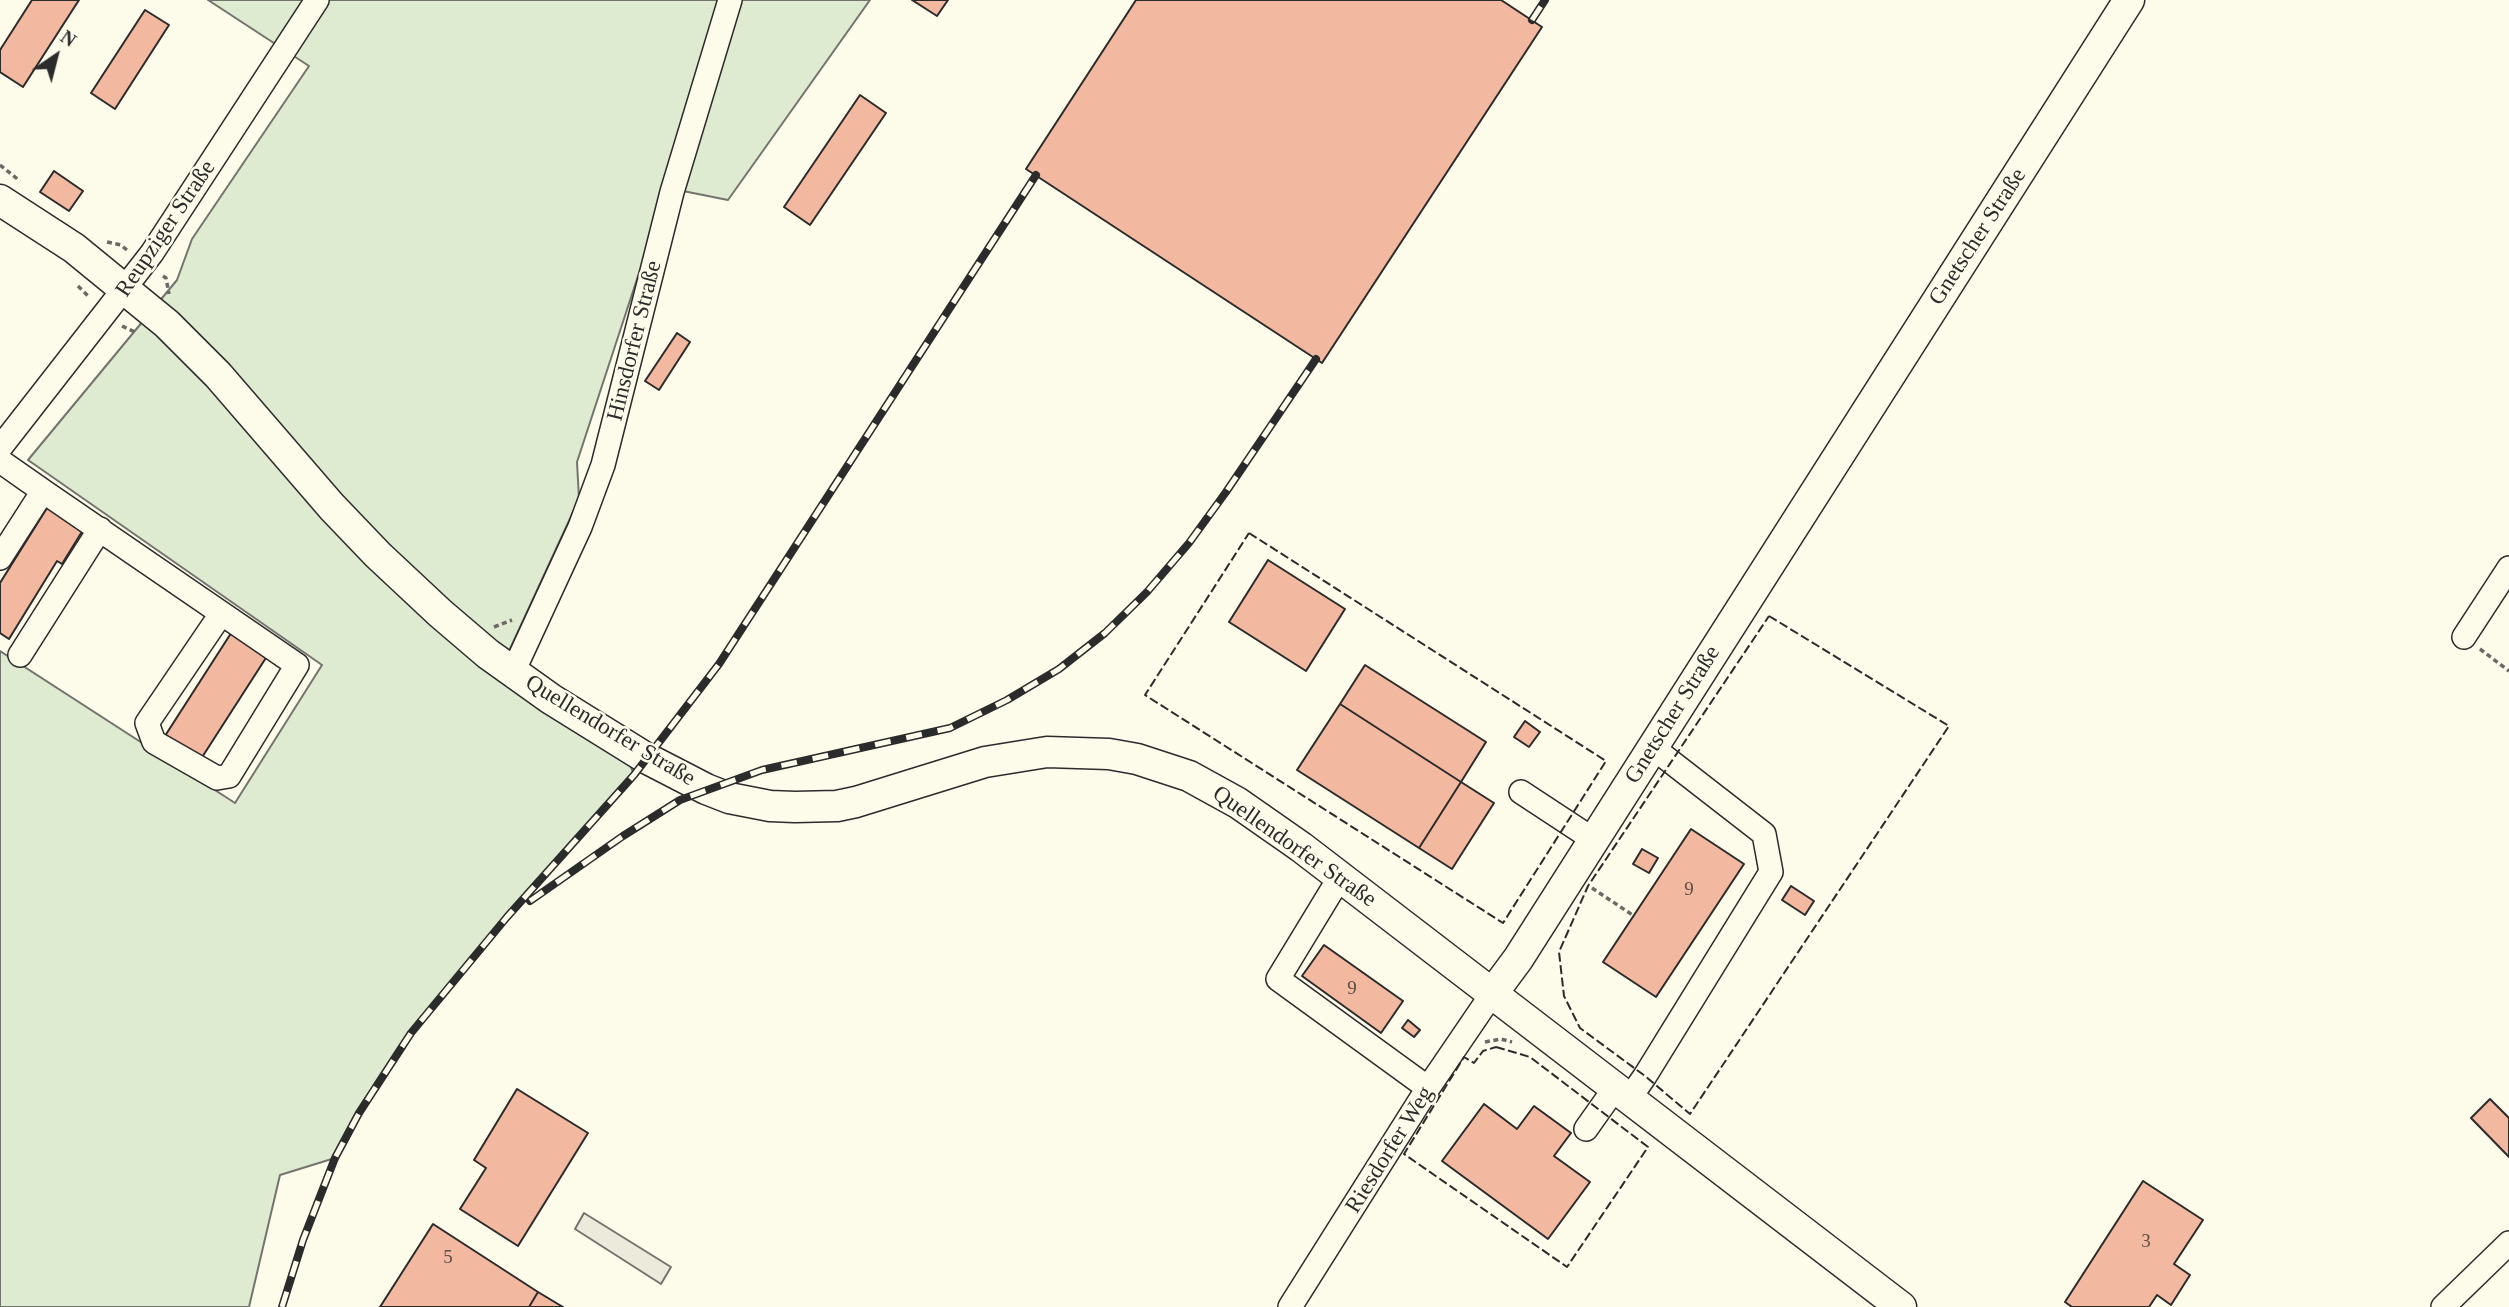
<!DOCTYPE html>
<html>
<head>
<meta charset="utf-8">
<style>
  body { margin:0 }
  #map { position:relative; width:2509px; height:1307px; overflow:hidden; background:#fdfbea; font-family:"Times New Roman",serif }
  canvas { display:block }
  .north { position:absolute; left:21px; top:21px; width:70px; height:70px; -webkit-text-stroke:5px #fdfbea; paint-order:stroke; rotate:35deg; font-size:19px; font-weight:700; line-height:28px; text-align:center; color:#2b2b2b }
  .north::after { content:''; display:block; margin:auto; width:24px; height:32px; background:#2b2b2b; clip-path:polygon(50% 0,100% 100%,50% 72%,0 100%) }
</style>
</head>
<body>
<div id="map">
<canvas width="2509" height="1307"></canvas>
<div class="north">N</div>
</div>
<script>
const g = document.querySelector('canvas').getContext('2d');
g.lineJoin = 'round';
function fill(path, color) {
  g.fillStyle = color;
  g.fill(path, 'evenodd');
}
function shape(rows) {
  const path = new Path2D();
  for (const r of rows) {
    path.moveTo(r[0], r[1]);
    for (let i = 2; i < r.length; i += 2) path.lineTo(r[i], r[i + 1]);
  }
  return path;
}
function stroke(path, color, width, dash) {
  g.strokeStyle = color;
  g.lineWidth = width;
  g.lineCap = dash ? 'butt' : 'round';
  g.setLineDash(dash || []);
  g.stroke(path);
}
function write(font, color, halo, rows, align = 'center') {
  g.font = font + ' "Times New Roman",serif';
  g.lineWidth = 5;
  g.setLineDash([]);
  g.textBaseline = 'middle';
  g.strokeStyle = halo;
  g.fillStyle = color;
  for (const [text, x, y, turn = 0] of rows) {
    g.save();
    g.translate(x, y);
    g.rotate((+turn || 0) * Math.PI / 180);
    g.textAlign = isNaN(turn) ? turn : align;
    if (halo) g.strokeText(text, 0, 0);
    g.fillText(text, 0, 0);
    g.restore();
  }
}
const green = shape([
  [208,0,870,0,728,200,683,191,639,273,577,462,579,499,498,675,629,762,634,775,507,917,411,1033,335,1158,280,1175,249,1307,0,1307,0,651,235,803,322,665,28,460,177,280,192,239,309,66,208,0]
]);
fill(green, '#deebd1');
stroke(green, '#74746e', 2);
const parking = shape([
  [584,1213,671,1267,661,1284,575,1229,584,1213]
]);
fill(parking, '#eceadb');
stroke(parking, '#74746e', 2);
const building = shape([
  [32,0,79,0,23,87,0,72,0,50,32,0],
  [912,0,948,0,937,16,912,0],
  [1136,0,1501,0,1542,27,1322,363,1026,169,1136,0],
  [145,10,169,25,115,109,91,93,145,10],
  [860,95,886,113,810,225,784,207,860,95],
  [54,171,83,191,69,211,40,192,54,171],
  [677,333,690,342,659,390,645,381,677,333],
  [47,508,83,530,62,564,57,561,9,639,0,633,0,583,47,508],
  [1268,560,1345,609,1306,671,1229,622,1268,560],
  [235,627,271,650,199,762,163,739,235,627],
  [1365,665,1486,742,1461,782,1340,704,1365,665],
  [1340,704,1461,782,1419,848,1297,770,1340,704],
  [1525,721,1540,732,1529,747,1514,737,1525,721],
  [1461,782,1494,803,1452,869,1419,848,1461,782],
  [1691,829,1744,864,1656,997,1603,962,1691,829],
  [1642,849,1658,858,1649,873,1633,864,1642,849],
  [1791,886,1814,901,1805,915,1782,900,1791,886],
  [1324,945,1403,1001,1381,1033,1302,976,1324,945],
  [1408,1020,1420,1030,1414,1037,1402,1028,1408,1020],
  [517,1089,588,1133,518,1246,460,1209,486,1168,474,1160,517,1089],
  [2490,1099,2509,1118,2509,1157,2471,1118,2490,1099],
  [1484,1104,1517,1129,1534,1106,1571,1133,1554,1156,1590,1182,1548,1239,1442,1161,1484,1104],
  [2143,1181,2203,1220,2174,1264,2190,1275,2171,1305,2157,1295,2149,1307,2072,1307,2065,1302,2143,1181],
  [433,1224,538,1292,529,1307,380,1307,433,1224],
  [538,1292,563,1307,529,1307,538,1292]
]);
fill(building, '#f2b8a0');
stroke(building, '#2b2b2b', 2);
const minor = shape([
  [0,448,152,253,317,0],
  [0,461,43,491,0,558],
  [43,491,297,665,229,776,217,778,154,742,147,723,221,614],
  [2464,637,2509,568],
  [20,655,100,529],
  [513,672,580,527,603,465,672,192,730,0],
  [1521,792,1594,840],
  [1340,877,1278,979,1428,1088],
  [1629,1099,1645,1076,1771,872,1764,834,1652,747],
  [1586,1129,1615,1088],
  [1290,1307,1428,1088,1492,994],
  [2443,1307,2509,1243]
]);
const major = shape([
  [0,200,74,248,167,324,218,375,332,507,378,555,440,613,488,654,551,699,646,758,706,789,729,798,770,806,795,807,837,806,856,802,985,762,1047,752,1109,754,1137,759,1189,776,1238,803,1301,847,1901,1307],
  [1492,994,1518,959,2129,0]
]);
stroke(minor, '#2b2b2b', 26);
stroke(major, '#2b2b2b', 33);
stroke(shape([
  [0,165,20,181],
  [107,242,121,245,128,251],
  [163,276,166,278,169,294],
  [78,286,90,298],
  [122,326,137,333],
  [494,627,512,620],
  [2480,649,2509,671],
  [1592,888,1634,916],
  [1485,1042,1501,1039,1512,1042]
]), '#6a6964', 3.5, [5, 3.5]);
stroke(minor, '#fdfbea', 23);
stroke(major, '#fdfbea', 30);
const rail = shape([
  [1532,20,1545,0],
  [530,901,623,836,680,800,762,770,950,728,1007,700,1059,669,1105,633,1147,592,1189,543,1226,492,1316,359],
  [282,1307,303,1240,335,1158,359,1113,411,1033,507,917,634,775,719,664,1036,175]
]);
stroke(rail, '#2b2b2b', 8);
stroke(rail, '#fdfbea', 5, [16]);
stroke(shape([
  [1249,533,1606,761,1503,923,1145,695,1249,533],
  [1769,616,1949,726,1690,1114,1645,1076,1580,1028,1564,996,1559,952,1588,886,1769,616],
  [1496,1047,1530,1057,1648,1147,1567,1267,1404,1154,1464,1057,1474,1063,1483,1051,1496,1047]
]), '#2b2b2b', 2, [9, 3.5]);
write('19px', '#5d4e48', null, [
  ["9",1689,890],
  ["9",1352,989],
  ["3",2146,1242],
  ["5",448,1258]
]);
write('23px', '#2b2b2b', '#fdfbea', [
  ["Reupziger Straße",166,229,-56],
  ["Gnetscher Straße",1978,237,-57],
  ["Hinsdorfer Straße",635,341,-76],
  ["Gnetscher Straße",1673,715,-58],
  ["Quellendorfer Straße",610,731,31],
  ["Quellendorfer Straße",1294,847,35],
  ["Riesdorfer Weg",1390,1150,-58]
]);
</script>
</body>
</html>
